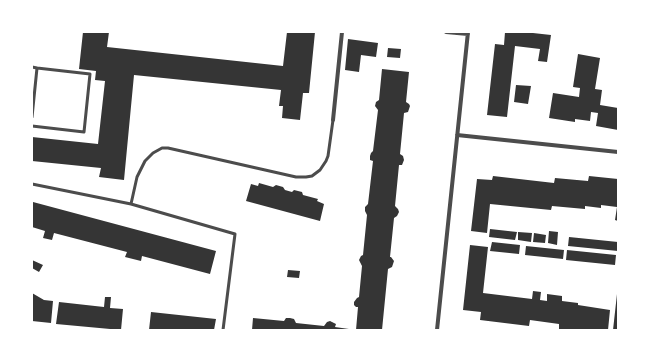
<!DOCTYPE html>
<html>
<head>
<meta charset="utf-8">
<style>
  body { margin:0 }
  #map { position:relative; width:650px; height:362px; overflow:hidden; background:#fff; font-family:"Source Sans 3",sans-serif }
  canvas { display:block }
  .frame { position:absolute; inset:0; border:33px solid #fff; pointer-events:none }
</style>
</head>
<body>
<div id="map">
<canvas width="650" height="362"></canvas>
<div class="frame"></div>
</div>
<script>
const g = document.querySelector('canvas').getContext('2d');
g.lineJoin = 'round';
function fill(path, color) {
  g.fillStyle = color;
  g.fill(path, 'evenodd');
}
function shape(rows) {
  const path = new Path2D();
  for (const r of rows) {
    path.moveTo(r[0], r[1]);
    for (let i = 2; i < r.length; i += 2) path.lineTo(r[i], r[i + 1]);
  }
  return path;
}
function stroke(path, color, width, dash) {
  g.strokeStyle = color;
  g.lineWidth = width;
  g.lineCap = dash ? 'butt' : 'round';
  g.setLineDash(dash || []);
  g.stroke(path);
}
fill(shape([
  [83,32,109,32,107,47,283,66,287,32,315,32,309,93,303,93,300,120,282,118,283,106,279,106,281,90,134,75,124,180,99,177,101,168,32,161,32,137,98,144,105,81,95,80,96,71,79,69],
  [505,32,524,32,551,35,547,62,538,61,540,49,515,46,507,117,487,115,495,44,504,45],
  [348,39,378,43,376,57,361,55,359,72,345,70],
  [388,48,401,49,400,58,387,57],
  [578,54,600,58,595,89,602,90,600,105,618,108,618,130,596,126,598,113,591,112,590,121,575,119,575,122,549,118,553,93,579,97,580,88,573,87],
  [382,69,409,72,406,102,409,104,410,106,408,112,404,113,400,154,403,156,404,160,402,165,399,165,395,206,398,209,399,212,397,216,394,218,390,257,391,257,394,261,392,267,388,269,382,330,252,330,253,318,284,321,286,318,290,318,294,319,296,323,324,326,327,322,330,321,336,324,335,327,356,330,358,307,356,307,354,305,354,302,357,298,359,297,362,266,359,260,361,256,363,255,367,215,365,211,365,207,368,204,373,161,370,160,370,156,371,153,373,151,378,110,375,106,376,102,379,100],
  [516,85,531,86,528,104,514,102],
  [493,176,554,183,555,178,588,181,589,176,618,179,618,221,615,220,617,207,601,205,601,208,585,206,585,209,552,206,551,210,490,204,487,233,471,231,477,179,492,180],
  [259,183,273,187,276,185,283,187,285,190,292,192,294,190,302,192,303,195,318,199,317,201,324,204,320,221,246,201,251,184,258,186],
  [33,202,216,251,210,274,142,256,141,261,125,257,127,252,54,233,52,240,43,238,45,231,32,227],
  [490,229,517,232,515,240,489,237],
  [549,231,558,232,557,245,548,243],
  [518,232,532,233,531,242,518,240],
  [534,233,546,235,545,243,533,242],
  [569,237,618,242,618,251,568,246],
  [492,242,520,245,519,254,490,251],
  [470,245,488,247,483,293,532,299,533,291,541,292,540,300,547,301,547,294,562,296,562,301,578,303,578,305,610,310,608,330,559,330,559,324,530,320,529,326,480,320,481,312,463,310],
  [526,246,564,250,563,259,525,255],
  [567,250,616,255,615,265,566,260],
  [32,260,43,265,39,272,32,268],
  [288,270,300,271,299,278,287,277],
  [32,293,44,300,53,301,51,323,32,321],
  [617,294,618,294,618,330,613,330],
  [105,297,111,297,110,308,123,309,121,330,56,324,59,302,104,307],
  [151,312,216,319,214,330,149,330]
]), '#353535');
stroke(shape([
  [32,67,37,68,32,117],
  [32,126,84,132,90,74,37,68],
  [32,184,131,204,235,234,223,330],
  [131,204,137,177,145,161,153,153,162,148,168,148,296,177,306,177,312,176,320,170,326,161,328,156,333,120]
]), '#4c4c4c', 3);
stroke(shape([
  [446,32,468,34],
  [333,120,342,32],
  [457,135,618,152],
  [437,330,468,32]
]), '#4c4c4c', 4);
</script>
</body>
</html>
